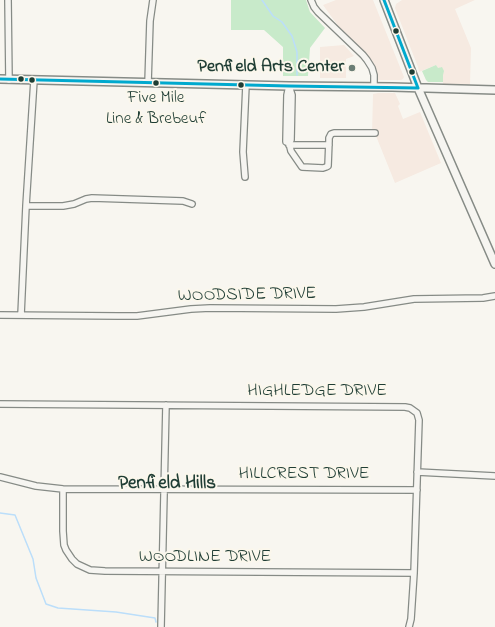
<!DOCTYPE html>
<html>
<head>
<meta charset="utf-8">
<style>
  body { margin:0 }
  canvas { display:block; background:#f8f6f0 }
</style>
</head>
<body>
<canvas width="495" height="627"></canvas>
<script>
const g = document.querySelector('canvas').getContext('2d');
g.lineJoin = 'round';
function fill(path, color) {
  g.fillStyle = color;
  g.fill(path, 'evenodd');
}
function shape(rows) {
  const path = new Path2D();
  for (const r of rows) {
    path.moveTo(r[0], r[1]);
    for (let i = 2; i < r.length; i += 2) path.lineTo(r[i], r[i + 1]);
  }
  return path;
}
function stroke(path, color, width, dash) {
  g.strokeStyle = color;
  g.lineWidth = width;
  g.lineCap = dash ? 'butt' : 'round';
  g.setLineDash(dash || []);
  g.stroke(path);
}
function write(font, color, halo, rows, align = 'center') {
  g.font = font + ' "Indie Flower",sans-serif';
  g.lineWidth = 4;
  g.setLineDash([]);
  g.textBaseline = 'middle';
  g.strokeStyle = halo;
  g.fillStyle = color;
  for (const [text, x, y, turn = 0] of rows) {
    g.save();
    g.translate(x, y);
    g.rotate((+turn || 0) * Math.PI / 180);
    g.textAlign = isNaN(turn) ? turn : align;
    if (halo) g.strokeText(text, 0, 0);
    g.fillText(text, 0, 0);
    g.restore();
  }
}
fill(shape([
  [336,0,373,0,404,77,403,79,401,80,377,80,374,65,347,38,323,5],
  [402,0,475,0,455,9,471,48,470,85,443,84,443,73,441,67,438,69,436,65,419,72,418,67,395,8,396,4],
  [344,45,354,56,346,59,346,78,320,78,320,47],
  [378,93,395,93,400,104,398,106,403,119,420,112,441,163,395,183,376,136,372,135,373,94]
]), '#f6eae1');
fill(shape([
  [231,0,306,0,310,12,325,28,310,48,308,76,283,76,283,47,264,30,231,30],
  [436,65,438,68,442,67,444,71,443,75,443,82,428,82,426,80,422,71]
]), '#c8eaca');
stroke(shape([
  [262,0,273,16,282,22,292,36,297,52,297,75],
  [0,513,15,515,33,559,36,578,46,604,58,608,116,612,155,618,156,622]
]), '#bbdefa', 1.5);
const minor = shape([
  [8,0,9,80],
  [311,0,314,7,318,12,363,55,367,60,372,68,374,75,374,87],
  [148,83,150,21,153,0],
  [289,86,287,95,286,140,286,142,289,143,291,151,302,167,323,168,326,167,328,166,329,141,329,138,331,134,334,133,375,133],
  [289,143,291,140,292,95,289,86],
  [289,145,329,145],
  [245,177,243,152,246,85],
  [26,206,63,206,74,204,86,199,92,198,183,201,192,204],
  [0,315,118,316,137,316,191,309,210,308,336,309,364,307,414,299,483,298,495,296],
  [21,315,26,206,34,80],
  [0,404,405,407,410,408,417,413,419,420,414,573,411,619,409,627],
  [417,472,495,476],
  [0,477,36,486,63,489,417,490],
  [63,489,63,531,64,545,66,550,72,559,77,564,90,570,105,571,414,573],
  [161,627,166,405]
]);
const major = shape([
  [384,0,418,88,495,264],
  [0,79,289,86,392,87,495,90]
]);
stroke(minor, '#868b86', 8);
stroke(major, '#868b86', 10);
stroke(minor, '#f6f5f1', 5.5);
stroke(major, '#f6f5f1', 7);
stroke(shape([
  [384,0,418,88],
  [0,79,289,86,418,88]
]), '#00a9ce', 3);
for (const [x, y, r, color] of [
  [396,31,3.5,"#1f3d34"],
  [352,68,4,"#6b7e76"],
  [412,72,3.5,"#1f3d34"],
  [21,79,3.5,"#1f3d34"],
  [32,80,3.5,"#1f3d34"],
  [156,83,3.5,"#1f3d34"],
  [241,85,3.5,"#1f3d34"]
]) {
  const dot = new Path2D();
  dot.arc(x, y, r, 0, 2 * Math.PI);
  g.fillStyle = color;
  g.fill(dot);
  stroke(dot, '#fbf7ec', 1.5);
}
write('17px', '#1f3d34', '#fbf7ec', [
  ["Five Mile",156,99],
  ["Line & Brebeuf",156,120]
]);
write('bold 18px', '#1f3d34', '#fbf7ec', [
  ["Penfield Arts Center",344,68]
], 'right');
write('18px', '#1f3d34', '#fbf7ec', [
  ["WOODSIDE DRIVE",247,296,-1],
  ["HIGHLEDGE DRIVE",317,392],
  ["HILLCREST DRIVE",304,475],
  ["WOODLINE DRIVE",205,558]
]);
write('bold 19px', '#1f3d34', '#fbf7ec', [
  ["Penfield Hills",167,485]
]);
</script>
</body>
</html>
